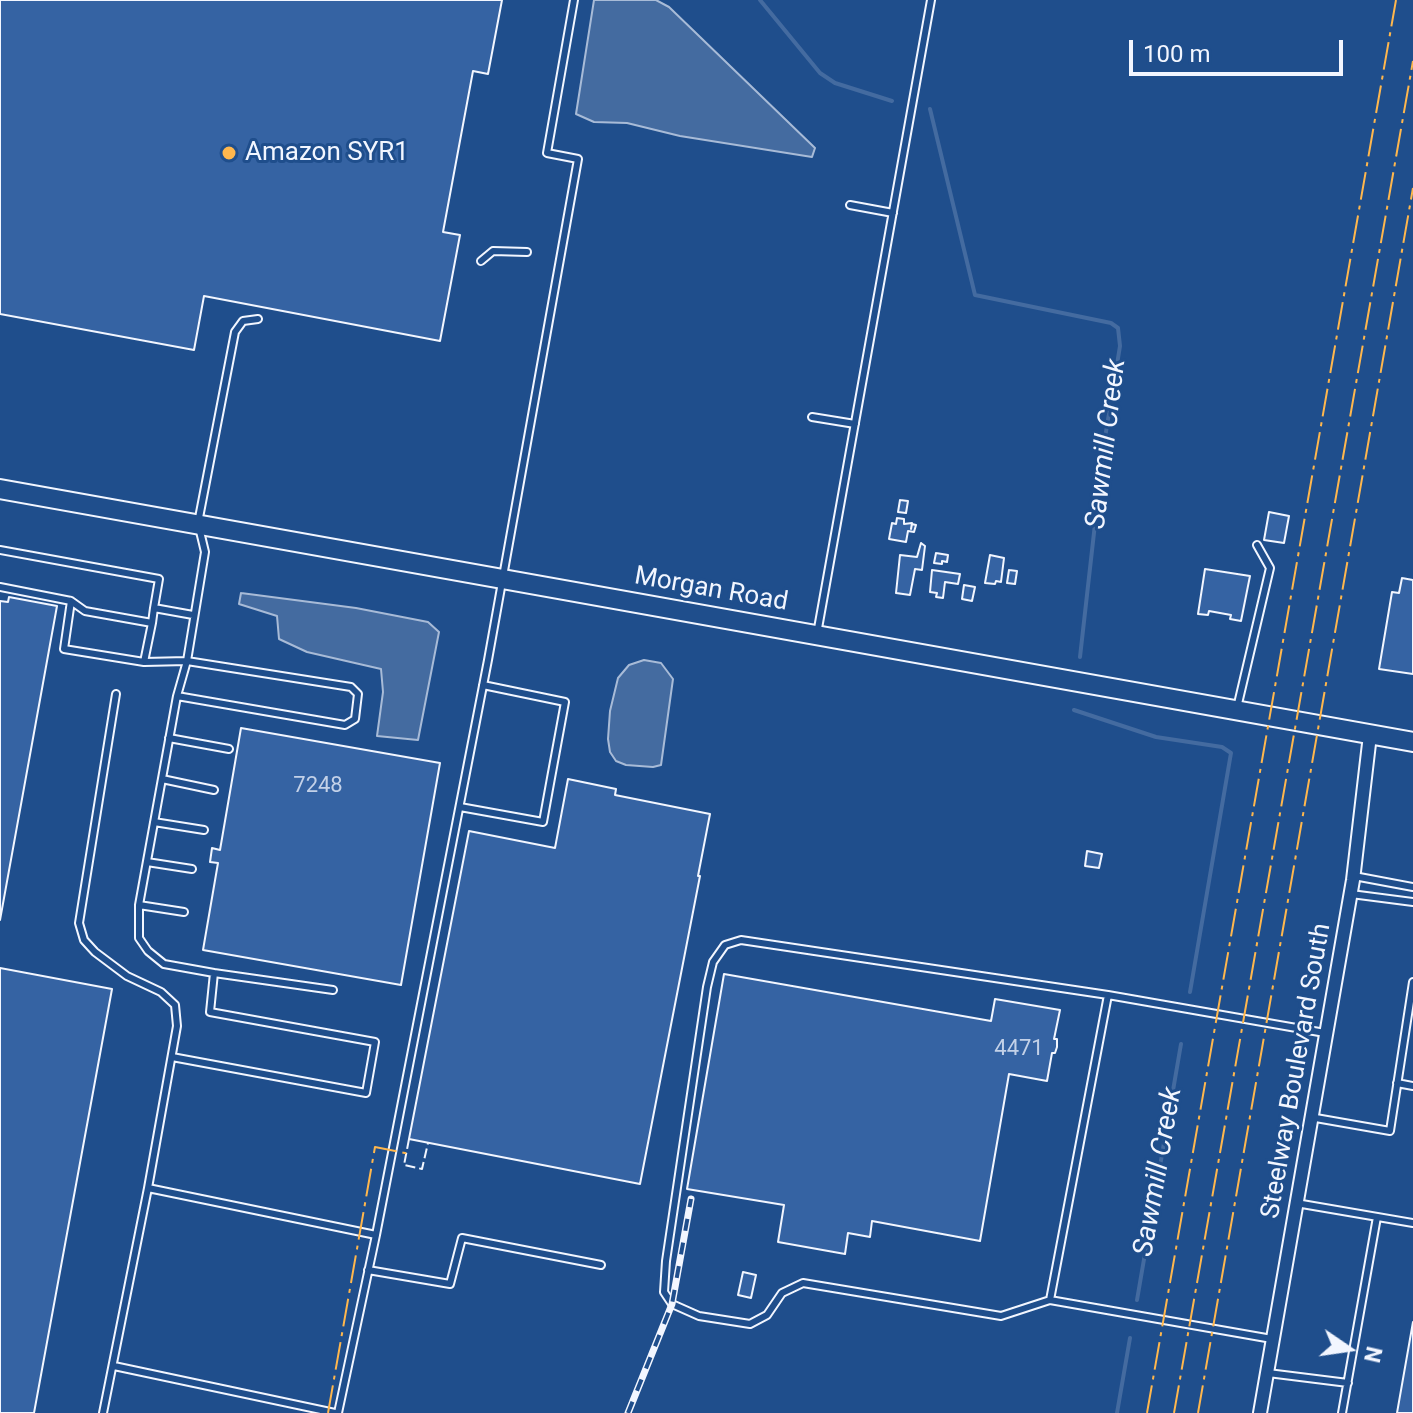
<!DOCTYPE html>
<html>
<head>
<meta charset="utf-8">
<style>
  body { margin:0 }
  #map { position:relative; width:1413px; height:1413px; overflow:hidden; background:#1f4e8c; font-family:Roboto,sans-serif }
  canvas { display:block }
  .north { position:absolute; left:1309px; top:1309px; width:80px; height:80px; -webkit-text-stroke:6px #1f4e8c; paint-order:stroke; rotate:103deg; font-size:22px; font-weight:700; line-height:32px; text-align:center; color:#f2f6ff }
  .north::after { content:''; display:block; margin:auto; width:28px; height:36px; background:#f2f6ff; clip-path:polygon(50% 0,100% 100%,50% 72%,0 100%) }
  .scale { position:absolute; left:1129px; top:40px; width:214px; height:36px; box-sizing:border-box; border:4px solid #f2f6ff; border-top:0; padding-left:10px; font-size:24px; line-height:28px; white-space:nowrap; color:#f2f6ff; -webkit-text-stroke:6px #1f4e8c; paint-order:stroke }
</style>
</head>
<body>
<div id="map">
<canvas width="1413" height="1413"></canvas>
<div class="north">N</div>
<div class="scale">100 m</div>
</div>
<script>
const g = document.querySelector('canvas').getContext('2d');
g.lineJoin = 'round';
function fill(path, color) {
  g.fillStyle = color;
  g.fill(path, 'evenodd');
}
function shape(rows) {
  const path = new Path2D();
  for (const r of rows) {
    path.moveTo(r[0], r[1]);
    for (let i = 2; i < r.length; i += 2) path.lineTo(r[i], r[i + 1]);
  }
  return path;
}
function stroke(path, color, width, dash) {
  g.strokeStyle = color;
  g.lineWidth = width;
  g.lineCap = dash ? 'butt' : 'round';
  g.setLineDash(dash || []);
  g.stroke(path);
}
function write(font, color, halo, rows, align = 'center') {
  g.font = font + ' Roboto,sans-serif';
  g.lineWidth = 6;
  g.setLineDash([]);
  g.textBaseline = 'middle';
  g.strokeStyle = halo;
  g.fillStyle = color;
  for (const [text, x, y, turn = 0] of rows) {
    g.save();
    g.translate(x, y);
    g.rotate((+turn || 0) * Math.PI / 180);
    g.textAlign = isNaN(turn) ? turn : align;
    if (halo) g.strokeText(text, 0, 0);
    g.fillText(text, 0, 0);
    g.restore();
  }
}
const water = shape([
  [594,0,656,0,669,7,815,148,812,157,680,136,627,123,594,122,576,114,594,0],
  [241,593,356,608,428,622,439,632,418,740,377,736,383,692,381,669,307,652,279,639,277,616,239,604,241,593],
  [644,660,661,663,673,679,661,765,653,767,626,765,616,761,610,752,608,739,610,711,618,678,629,665,644,660]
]);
fill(water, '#446ba0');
stroke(water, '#a8bbd7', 2);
stroke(shape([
  [760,0,820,73,835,83,892,101],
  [930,109,975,295,1111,323,1118,328,1120,346,1104,444,1080,657],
  [1074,710,1156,737,1222,747,1231,753,1190,992],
  [1137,1300,1181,1044],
  [1117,1413,1130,1338]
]), '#446ba0', 4);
const building = shape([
  [0,0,502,0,488,74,473,71,443,232,460,235,440,341,204,296,194,350,0,314,0,0],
  [900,500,908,501,906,513,898,512,900,500],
  [1269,512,1289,516,1284,543,1264,540,1269,512],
  [897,518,904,519,904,524,912,523,911,529,912,524,916,525,914,532,908,531,906,542,889,539,892,523,896,524,897,518],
  [921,543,925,546,922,570,915,569,910,595,896,593,900,555,917,557,921,543],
  [936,553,948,555,947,562,942,561,942,564,934,563,936,553],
  [990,555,1004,558,1001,582,996,581,995,584,985,583,990,555],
  [1205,569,1250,576,1241,621,1230,619,1231,615,1209,611,1208,615,1198,614,1205,569],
  [932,570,960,574,958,584,945,582,943,598,936,597,937,593,930,592,932,570],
  [1009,570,1017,571,1015,584,1007,583,1009,570],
  [1402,578,1413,580,1413,674,1379,669,1392,592,1399,593,1402,578],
  [964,585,975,587,972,601,962,599,964,585],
  [9,597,57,606,0,920,0,601,8,602,9,597],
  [241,728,440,763,401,985,203,950,218,863,210,862,212,848,220,850,241,728],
  [568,779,616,789,615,795,710,814,698,876,700,876,640,1184,409,1139,469,831,555,848,568,779],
  [1087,851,1102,854,1099,868,1085,866,1087,851],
  [0,968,112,989,34,1413,0,1413,0,968],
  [724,974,991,1021,995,999,1060,1010,1054,1039,1057,1039,1057,1047,1055,1053,1052,1053,1047,1081,1009,1074,980,1241,872,1221,870,1237,848,1233,845,1254,778,1242,784,1205,687,1189,724,974],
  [743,1272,756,1275,751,1298,738,1295,743,1272],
  [1413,1322,1413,1413,1397,1413,1413,1322]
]);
fill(building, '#3563a3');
stroke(building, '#f2f6ff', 2);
const lane = shape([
  [850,205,893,213],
  [481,261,493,251,527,252],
  [812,417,855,424],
  [0,550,159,579,154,608,193,615],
  [0,587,71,601,64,649,144,662,187,661,351,687,358,694,355,719,345,725,177,696],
  [71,601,85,611,152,623,154,608],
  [817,634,931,0],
  [144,662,152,623],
  [116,694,79,923,84,940,95,952,127,976,161,992,175,1005,177,1026,148,1188,376,1235,488,660,578,159,547,153,574,0],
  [1237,708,1270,568,1257,545],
  [169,738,229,749],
  [162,779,214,790],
  [460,807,543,822,551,778,565,702,483,685],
  [154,822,204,830],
  [147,862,192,869],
  [1354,876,1413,887],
  [1351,894,1413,902],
  [139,905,184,912],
  [214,973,333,990],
  [172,1057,366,1093,375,1042,210,1012,214,973,164,964,148,951,139,938,139,905,177,696,187,661,205,552,198,523,235,332,243,321,258,319],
  [1397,1083,1413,1086],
  [1310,1117,1390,1131,1413,982],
  [1296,1203,1413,1223],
  [368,1270,450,1284,462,1238,601,1265],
  [1050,1300,1001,1316,803,1283,782,1293,767,1315,750,1324,699,1316,672,1304,664,1292,666,1261,707,987,713,962,725,945,741,940,1108,995],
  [1272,1339,1050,1300,1108,995,1325,1033],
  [114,1366,335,1413],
  [1268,1373,1348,1383],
  [103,1413,148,1188],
  [338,1413,376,1235],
  [1342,1413,1377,1217]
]);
const street = shape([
  [1260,1413,1353,880,1370,735]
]);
const secondary = shape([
  [0,489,1413,742]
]);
stroke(lane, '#f2f6ff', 10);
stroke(street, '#f2f6ff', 16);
stroke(secondary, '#f2f6ff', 22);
stroke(lane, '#1f4e8c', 6);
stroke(street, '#1f4e8c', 12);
stroke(secondary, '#1f4e8c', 18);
const rail = shape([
  [628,1413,672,1304,691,1199]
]);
stroke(rail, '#f2f6ff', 7);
stroke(rail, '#1f4e8c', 4, [12]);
stroke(shape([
  [409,1139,404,1165,422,1169,428,1143]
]), '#f2f6ff', 2, [10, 4]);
stroke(shape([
  [328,1413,375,1147,410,1154],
  [1147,1413,1396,0],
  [1174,1413,1413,61],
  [1198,1413,1413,188]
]), '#ffb74d', 2, [28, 6, 4, 6]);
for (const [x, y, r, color] of [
  [229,153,8,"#ffb74d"]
]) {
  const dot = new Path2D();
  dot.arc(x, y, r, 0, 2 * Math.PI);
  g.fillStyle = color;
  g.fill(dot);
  stroke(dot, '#1f4e8c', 3);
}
write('22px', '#c3d1e8', null, [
  ["7248",318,786],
  ["4471",1019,1049]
]);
write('26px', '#f2f6ff', '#1f4e8c', [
  ["Amazon SYR1",245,153]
], 'left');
write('26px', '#f2f6ff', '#1f4e8c', [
  ["Morgan Road",711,590,10],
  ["Steelway Boulevard South",1297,1071,-80]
]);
write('italic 28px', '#f2f6ff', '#1f4e8c', [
  ["Sawmill Creek",1107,444,-83],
  ["Sawmill Creek",1159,1172,-80]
]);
</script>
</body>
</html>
